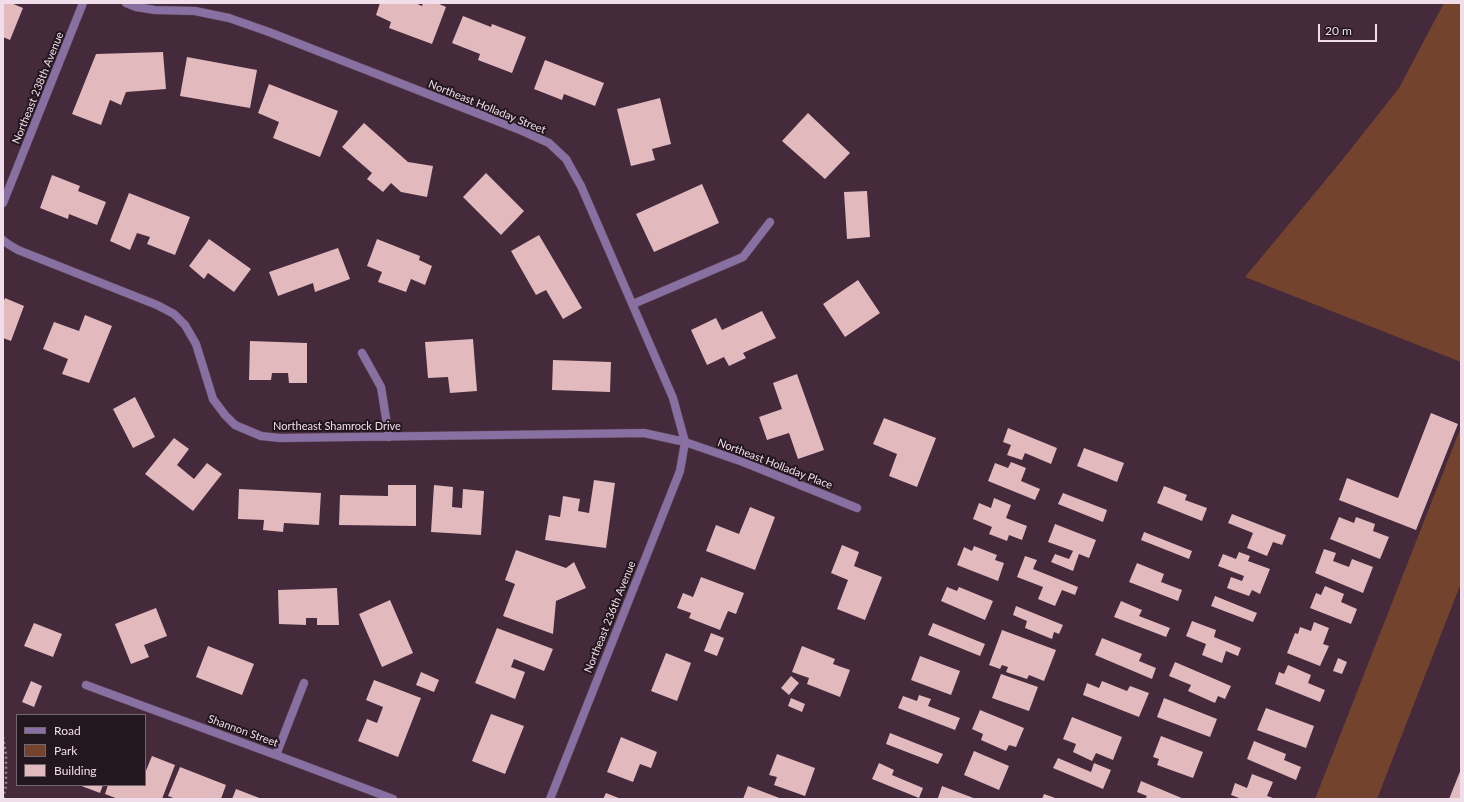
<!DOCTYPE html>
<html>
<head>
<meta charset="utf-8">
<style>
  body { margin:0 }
  #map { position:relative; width:1464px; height:802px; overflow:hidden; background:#442a3b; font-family:Lato,sans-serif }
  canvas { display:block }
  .frame { position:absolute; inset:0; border:4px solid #f0deea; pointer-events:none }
  .legend { position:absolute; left:16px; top:714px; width:130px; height:72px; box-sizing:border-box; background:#23171f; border:1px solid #756770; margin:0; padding:5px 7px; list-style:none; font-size:12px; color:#f0deea }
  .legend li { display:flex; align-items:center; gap:8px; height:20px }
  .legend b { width:20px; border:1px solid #756770 }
  .scale { position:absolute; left:1318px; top:24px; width:59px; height:18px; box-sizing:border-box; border:2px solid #f0deea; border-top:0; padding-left:5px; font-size:12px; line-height:14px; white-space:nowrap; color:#f0deea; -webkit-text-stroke:3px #23171f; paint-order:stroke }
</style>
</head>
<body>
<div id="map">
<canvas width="1464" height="802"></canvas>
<div class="frame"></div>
<ul class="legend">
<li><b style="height:5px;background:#8870a2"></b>Road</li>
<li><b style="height:11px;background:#74432d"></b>Park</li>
<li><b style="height:11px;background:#e2b9bd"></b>Building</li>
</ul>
<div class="scale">20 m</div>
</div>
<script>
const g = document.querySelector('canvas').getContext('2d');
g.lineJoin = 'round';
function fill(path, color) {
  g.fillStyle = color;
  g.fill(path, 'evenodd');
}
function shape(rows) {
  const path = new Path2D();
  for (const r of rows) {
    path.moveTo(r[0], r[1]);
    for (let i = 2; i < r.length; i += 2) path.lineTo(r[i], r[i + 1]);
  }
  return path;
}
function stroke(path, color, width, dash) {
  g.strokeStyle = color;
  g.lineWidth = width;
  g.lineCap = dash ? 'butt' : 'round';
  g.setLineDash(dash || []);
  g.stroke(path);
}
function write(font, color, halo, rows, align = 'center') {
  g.font = font + ' Lato,sans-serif';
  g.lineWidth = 4;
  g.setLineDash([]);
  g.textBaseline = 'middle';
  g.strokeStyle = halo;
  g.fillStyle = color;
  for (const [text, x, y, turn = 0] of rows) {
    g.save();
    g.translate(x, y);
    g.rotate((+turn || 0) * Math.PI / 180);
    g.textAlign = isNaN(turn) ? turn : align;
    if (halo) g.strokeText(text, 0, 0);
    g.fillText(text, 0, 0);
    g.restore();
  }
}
fill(shape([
  [1444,3,1461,3,1461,362,1245,277,1339,164,1399,88],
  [1461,427,1461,583,1377,799,1315,799]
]), '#74432d');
fill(shape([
  [3,3,11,3,23,8,10,40,3,37],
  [380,3,415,3,422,6,423,3,437,3,446,7,432,44,389,28,391,22,376,15],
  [463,16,491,27,492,24,526,37,512,73,478,60,480,54,452,43],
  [163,52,166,89,126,92,121,105,110,100,101,125,72,114,96,54],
  [187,57,257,70,250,108,180,96],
  [545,60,604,83,595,106,564,94,562,100,534,89],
  [269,84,338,111,320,157,273,138,279,122,258,113],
  [660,98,671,144,652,149,655,160,631,166,617,109],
  [808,113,850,153,825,179,782,141],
  [364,123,408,162,433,166,427,197,401,192,391,183,383,192,367,179,372,173,342,147],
  [486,173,524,211,501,235,463,197],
  [52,175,80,186,78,191,106,202,97,225,69,214,68,219,40,208],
  [702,184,719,223,654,252,636,214],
  [867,191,870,237,847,239,844,192],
  [129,193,190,217,175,255,147,244,150,237,137,233,130,250,110,241],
  [539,235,582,308,563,319,546,290,536,295,511,251],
  [209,239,251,269,234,292,208,273,204,279,189,266],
  [377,239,420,256,419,260,432,266,425,285,411,279,406,292,378,282,382,272,367,266],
  [338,248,350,279,315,292,313,283,278,296,269,272],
  [858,280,880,313,845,337,823,304],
  [5,298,24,306,11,341,3,338,3,303],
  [762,311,776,338,743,353,746,358,729,366,724,357,707,365,691,330,716,318,722,330],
  [85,315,112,326,89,383,62,374,68,359,43,349,54,322,79,331],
  [473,339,477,391,450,393,448,377,428,378,425,342],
  [250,341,307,343,307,383,289,383,288,373,272,373,271,380,249,380],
  [553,360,611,362,610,392,552,390],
  [797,374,824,450,798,459,789,433,767,440,759,417,782,409,773,383],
  [135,397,155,437,133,448,113,409],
  [1431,413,1458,424,1416,530,1339,500,1347,478,1398,498],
  [884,418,936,438,917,487,889,476,897,454,873,444],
  [1008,428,1057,448,1051,464,1025,453,1022,460,1007,455,1011,445,1003,442],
  [174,438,189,449,177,465,194,479,207,463,222,474,193,511,145,474],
  [1084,448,1124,463,1117,482,1077,466],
  [1011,462,1026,468,1021,481,1040,489,1035,500,988,481,995,463,1008,468],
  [594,480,615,483,606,548,545,540,549,515,560,517,563,496,580,499,578,511,589,513],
  [388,485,416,485,416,526,339,525,340,495,388,496],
  [434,485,453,487,452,507,462,508,463,489,484,491,481,535,431,532],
  [1164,486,1187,495,1185,500,1207,508,1202,521,1157,503],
  [239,489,321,493,319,525,284,523,283,532,263,530,264,520,238,519],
  [1063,493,1107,510,1103,522,1058,504],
  [994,498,1011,505,1006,518,1027,526,1022,540,1009,535,1007,541,989,534,992,527,973,519,979,503,991,508],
  [750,507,775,517,755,570,706,551,716,525,739,534],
  [1232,514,1286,535,1282,545,1273,542,1267,556,1247,548,1253,533,1228,523],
  [1339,517,1354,523,1356,517,1375,524,1373,531,1389,537,1380,559,1330,539],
  [1055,524,1096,540,1089,558,1079,554,1073,571,1051,562,1055,554,1069,559,1073,551,1048,542],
  [1144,532,1192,551,1189,559,1141,540],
  [842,545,859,552,854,566,882,577,865,620,837,609,848,580,831,573],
  [974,546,997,555,995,560,1004,563,998,581,957,565,964,547,972,551],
  [1324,549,1336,553,1333,561,1349,567,1352,559,1373,567,1363,593,1315,573],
  [516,550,566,568,574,562,586,588,556,601,553,634,503,616,515,584,505,580],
  [1239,552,1250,556,1248,561,1270,569,1260,594,1252,590,1249,596,1227,588,1231,577,1242,581,1244,576,1218,566,1223,554,1236,559],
  [1025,556,1037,560,1033,569,1078,587,1075,595,1062,590,1055,606,1038,599,1043,587,1017,577],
  [1137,563,1164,574,1161,582,1182,590,1178,601,1129,582],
  [701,577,744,593,736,614,728,611,720,630,689,618,691,613,677,608,683,593,693,597],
  [1325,586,1344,594,1341,602,1357,609,1351,624,1310,608,1316,593,1321,595],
  [947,587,957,591,959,587,993,601,985,620,941,601],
  [337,588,339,625,317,625,317,618,306,618,306,625,279,624,278,590],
  [1215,596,1257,613,1253,622,1211,606],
  [390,600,413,653,382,667,359,614],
  [1121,601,1142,610,1139,616,1170,628,1166,637,1114,617],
  [1016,606,1063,625,1059,634,1054,632,1052,639,1025,628,1027,621,1013,615],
  [156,608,167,636,144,645,149,657,131,664,115,624],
  [1192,621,1216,630,1214,637,1241,648,1238,656,1226,651,1222,663,1202,655,1206,644,1186,636],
  [1314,622,1329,628,1323,644,1329,646,1320,666,1287,653,1295,633,1298,634,1300,627,1311,631],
  [34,623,62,634,53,657,24,646],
  [933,623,985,644,980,656,928,635],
  [497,628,553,649,544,671,514,659,511,667,525,672,515,699,475,683],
  [1002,630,1056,650,1044,681,1029,675,1027,679,1006,672,1008,667,1002,665,1000,669,989,665],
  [711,633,724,638,717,656,704,651],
  [1102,638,1142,654,1139,661,1156,668,1152,679,1095,655],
  [208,646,254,664,242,695,196,677],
  [802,646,835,659,833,664,850,670,840,697,807,684,809,678,792,672],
  [666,653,691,663,677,701,651,691],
  [920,656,960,671,951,695,911,680],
  [1338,658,1347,662,1342,674,1333,671],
  [1175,662,1231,686,1225,699,1218,696,1215,703,1188,691,1191,685,1169,676],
  [1288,665,1311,675,1308,683,1325,690,1320,702,1275,684,1279,672,1284,674],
  [421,672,439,680,434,692,416,685],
  [1001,674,1038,687,1029,711,992,698],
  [791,676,799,683,789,695,781,688],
  [374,680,421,698,398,757,358,741,367,719,377,723,383,707,366,700],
  [31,681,42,686,34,707,22,702],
  [1102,681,1127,691,1130,686,1149,693,1139,717,1083,695,1087,683,1099,688],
  [919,695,931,699,928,706,960,718,955,730,898,708,903,696,917,701],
  [791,698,805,704,802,712,788,706],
  [1164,698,1217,719,1210,737,1157,717],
  [1266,708,1314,726,1306,748,1257,730],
  [980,710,1024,728,1016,747,1009,745,1006,751,981,740,983,734,972,729],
  [491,714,524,726,505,774,472,761],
  [1072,717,1122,737,1113,760,1096,753,1092,761,1073,752,1076,744,1063,739],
  [890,733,943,754,938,764,886,744],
  [1161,736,1203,752,1193,778,1157,765,1159,759,1153,757],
  [621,737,657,752,651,768,640,764,633,782,607,772],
  [1254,741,1286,754,1284,760,1301,767,1296,780,1247,759],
  [974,751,1009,766,999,790,964,775],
  [777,754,815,768,805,796,774,785,777,777,769,775],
  [152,756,175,765,162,799,118,799,105,794,108,785,145,785,145,773],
  [1058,758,1091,772,1094,763,1111,770,1103,789,1053,768],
  [879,763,894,770,892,775,923,788,919,798,872,779],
  [180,767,226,785,221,799,176,799,168,796],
  [1461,769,1461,799,1449,799],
  [1252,774,1273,782,1267,796,1276,799,1242,799,1231,795,1235,783,1247,788],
  [1141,781,1184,799,1145,799,1147,796,1137,792],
  [79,785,103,785,100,793],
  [748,786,782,799,743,799],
  [942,786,976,799,942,799,938,798],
  [236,789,262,799,232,799],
  [606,793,621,799,603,799],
  [1044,794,1058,799,1042,799]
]), '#e2b9bd');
const minor = shape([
  [126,3,136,7,155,10,195,11,229,18,269,32,520,130,549,143,566,159,581,186,673,398,685,442,680,471,550,799],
  [3,203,83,3],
  [3,240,8,244,18,250,157,305,174,314,185,325,196,344,213,399,225,415,235,425,261,436,280,438,644,433,685,442,743,462,857,508],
  [633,304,743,257,770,222],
  [362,353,381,387,389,437],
  [86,685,276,755,393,799],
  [276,755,304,683]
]);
stroke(minor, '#604757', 9);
stroke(shape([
  [3,737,6,755,6,786,3,798]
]), '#988290', 2.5, [2, 3]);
stroke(minor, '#8870a2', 8);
write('11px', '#f0deea', '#23171f', [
  ["Northeast 238th Avenue",38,88,-68],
  ["Northeast Holladay Street",487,107,22],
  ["Northeast Shamrock Drive",337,426],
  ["Northeast Holladay Place",775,464,21],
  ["Northeast 236th Avenue",610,617,-68],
  ["Shannon Street",243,731,20]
]);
</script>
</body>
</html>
